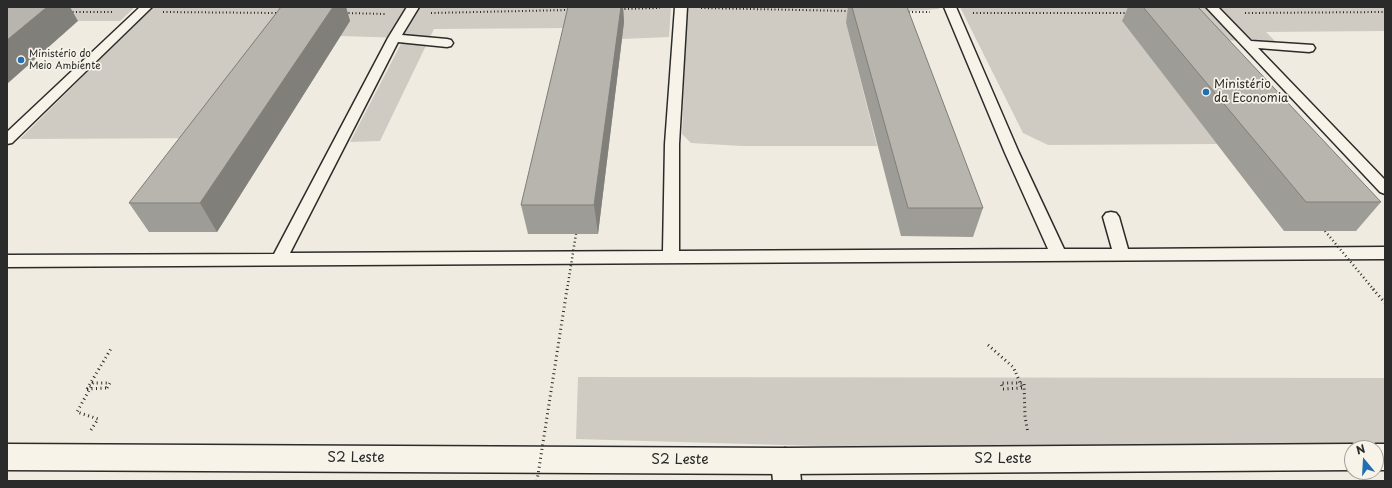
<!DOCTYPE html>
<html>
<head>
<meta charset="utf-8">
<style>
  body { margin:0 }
  #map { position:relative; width:1392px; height:488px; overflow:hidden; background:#efebe0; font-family:"Playpen Sans",sans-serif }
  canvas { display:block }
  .frame { position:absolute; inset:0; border:8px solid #2b2b2b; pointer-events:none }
  .north { position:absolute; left:1344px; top:440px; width:40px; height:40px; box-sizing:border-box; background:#f7f3e8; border:1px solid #a5a39c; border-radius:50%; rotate:342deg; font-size:11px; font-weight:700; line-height:16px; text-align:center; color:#2b2b2b }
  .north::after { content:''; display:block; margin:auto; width:14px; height:18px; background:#1f6fb2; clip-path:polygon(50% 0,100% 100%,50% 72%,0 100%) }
</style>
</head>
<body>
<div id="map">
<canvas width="1392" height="488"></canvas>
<div class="frame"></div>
<div class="north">N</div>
</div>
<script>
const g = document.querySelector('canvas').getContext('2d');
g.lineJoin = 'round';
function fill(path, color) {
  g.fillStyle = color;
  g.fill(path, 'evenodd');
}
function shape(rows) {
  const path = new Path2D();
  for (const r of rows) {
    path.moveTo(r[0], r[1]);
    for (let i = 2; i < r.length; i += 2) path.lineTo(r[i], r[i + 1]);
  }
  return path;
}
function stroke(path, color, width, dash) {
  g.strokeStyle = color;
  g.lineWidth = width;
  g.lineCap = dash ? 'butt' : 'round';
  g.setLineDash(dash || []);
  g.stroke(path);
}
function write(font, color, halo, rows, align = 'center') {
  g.font = font + ' "Playpen Sans",sans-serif';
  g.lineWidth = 3.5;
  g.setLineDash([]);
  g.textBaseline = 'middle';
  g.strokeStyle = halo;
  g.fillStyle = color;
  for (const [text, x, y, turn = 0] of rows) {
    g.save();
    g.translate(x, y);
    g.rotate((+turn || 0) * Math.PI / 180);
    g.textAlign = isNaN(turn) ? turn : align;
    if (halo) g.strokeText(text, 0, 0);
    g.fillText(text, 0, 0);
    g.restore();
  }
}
fill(shape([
  [7,7,135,7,120,21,25,21],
  [153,7,671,7,669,37,622,39,572,28,434,29,380,141,350,142,404,38,340,36,350,21,216,138,20,139],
  [687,7,938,7,939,9,910,11,898,23,846,23,877,146,742,146,691,143,682,134],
  [960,7,1385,7,1385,31,1266,32,1275,41,1191,40,1122,21,1217,144,1048,145,1023,133],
  [578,377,1385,378,1385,451,1376,448,1352,448,1027,452,576,439]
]), '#cfcbc2');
const service = shape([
  [140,7,152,7,12,143,7,144,7,132,140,7],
  [407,7,419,7,402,35,447,39,451,40,453,43,451,46,447,47,398,42,290,253,663,251,665,144,675,7,687,7,679,144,679,251,1048,249,1005,153,944,7,956,7,1019,153,1064,249,1112,249,1103,217,1106,213,1111,212,1116,213,1119,217,1128,249,1385,247,1385,259,7,267,7,255,274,254,388,38,407,7],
  [1206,7,1218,7,1251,41,1313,45,1315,48,1313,51,1309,52,1258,48,1385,180,1385,194,1380,192,1206,7]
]);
const tertiary = shape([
  [785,448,795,452,799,461,801,481,773,481,771,461,775,452,785,448]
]);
const secondary = shape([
  [7,444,785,448,1352,444,1362,448,1352,448,1352,470,785,474,7,470,7,444],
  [1376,444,1385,444,1385,470,1376,470,1376,448,1366,448,1376,444]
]);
stroke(service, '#2b2b2b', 3);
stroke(tertiary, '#2b2b2b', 3);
stroke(secondary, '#2b2b2b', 3);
stroke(shape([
  [701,8,850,11],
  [621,9,660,8],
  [69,12,112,12],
  [163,12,278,13],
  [905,12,930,12],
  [345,13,386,14],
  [431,13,568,10],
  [973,13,1128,13],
  [1245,13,1385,12]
]), '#2b2b2b', 2, [1, 2.5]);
stroke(shape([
  [988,345,1013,367,1016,373],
  [1022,388,1003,389,1001,383,1024,383,1025,417,1028,433],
  [87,389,112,347],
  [91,430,98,419,77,412,93,383,110,383,107,388]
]), '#2b2b2b', 3, [1, 3.5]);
fill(service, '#f7f3e8');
fill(tertiary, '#f7f3e8');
fill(secondary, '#f7f3e8');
stroke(shape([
  [1325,231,1374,290],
  [567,290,576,234]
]), '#2b2b2b', 2.5, [1, 3]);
stroke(shape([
  [1373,289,1385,303],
  [1016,373,1022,388],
  [87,389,107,388],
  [537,481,567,289]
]), '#2b2b2b', 3, [1, 3.5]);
fill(shape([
  [281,7,346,7,350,21,217,232,149,232,129,203],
  [568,7,623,7,624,22,598,234,528,234,521,205],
  [848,7,907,7,983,208,973,237,901,236,846,23],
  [1128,7,1198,7,1381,202,1356,231,1284,231,1122,21]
]), '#9e9c96');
fill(shape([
  [47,7,70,7,78,21,7,84,7,40],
  [333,7,346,7,350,21,217,232,200,203],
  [621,7,623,7,624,22,598,234,594,205]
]), '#817f7a');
const building = shape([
  [7,7,47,7,7,40,7,7],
  [281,7,333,7,200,203,129,203,281,7],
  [568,7,621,7,594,205,521,205,568,7],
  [852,7,907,7,983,208,908,208,852,7],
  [1143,7,1198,7,1381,202,1306,202,1143,7]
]);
fill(building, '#b8b5ae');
stroke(building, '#817f7a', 1);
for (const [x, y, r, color] of [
  [21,60,4,"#1f6fb2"],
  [1206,92,4,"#1f6fb2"]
]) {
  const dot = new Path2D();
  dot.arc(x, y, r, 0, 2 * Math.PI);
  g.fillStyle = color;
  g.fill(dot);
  stroke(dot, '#f7f3e8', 1.5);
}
write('10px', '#2b2b2b', '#f7f3e8', [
  ["Ministério do",29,54],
  ["Meio Ambiente",29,66]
], 'left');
write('12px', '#2b2b2b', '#f7f3e8', [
  ["Ministério",1214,85],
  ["da Economia",1214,99]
], 'left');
write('14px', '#2b2b2b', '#f7f3e8', [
  ["S2 Leste",356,458],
  ["S2 Leste",1003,459],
  ["S2 Leste",680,460]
]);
</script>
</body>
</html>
